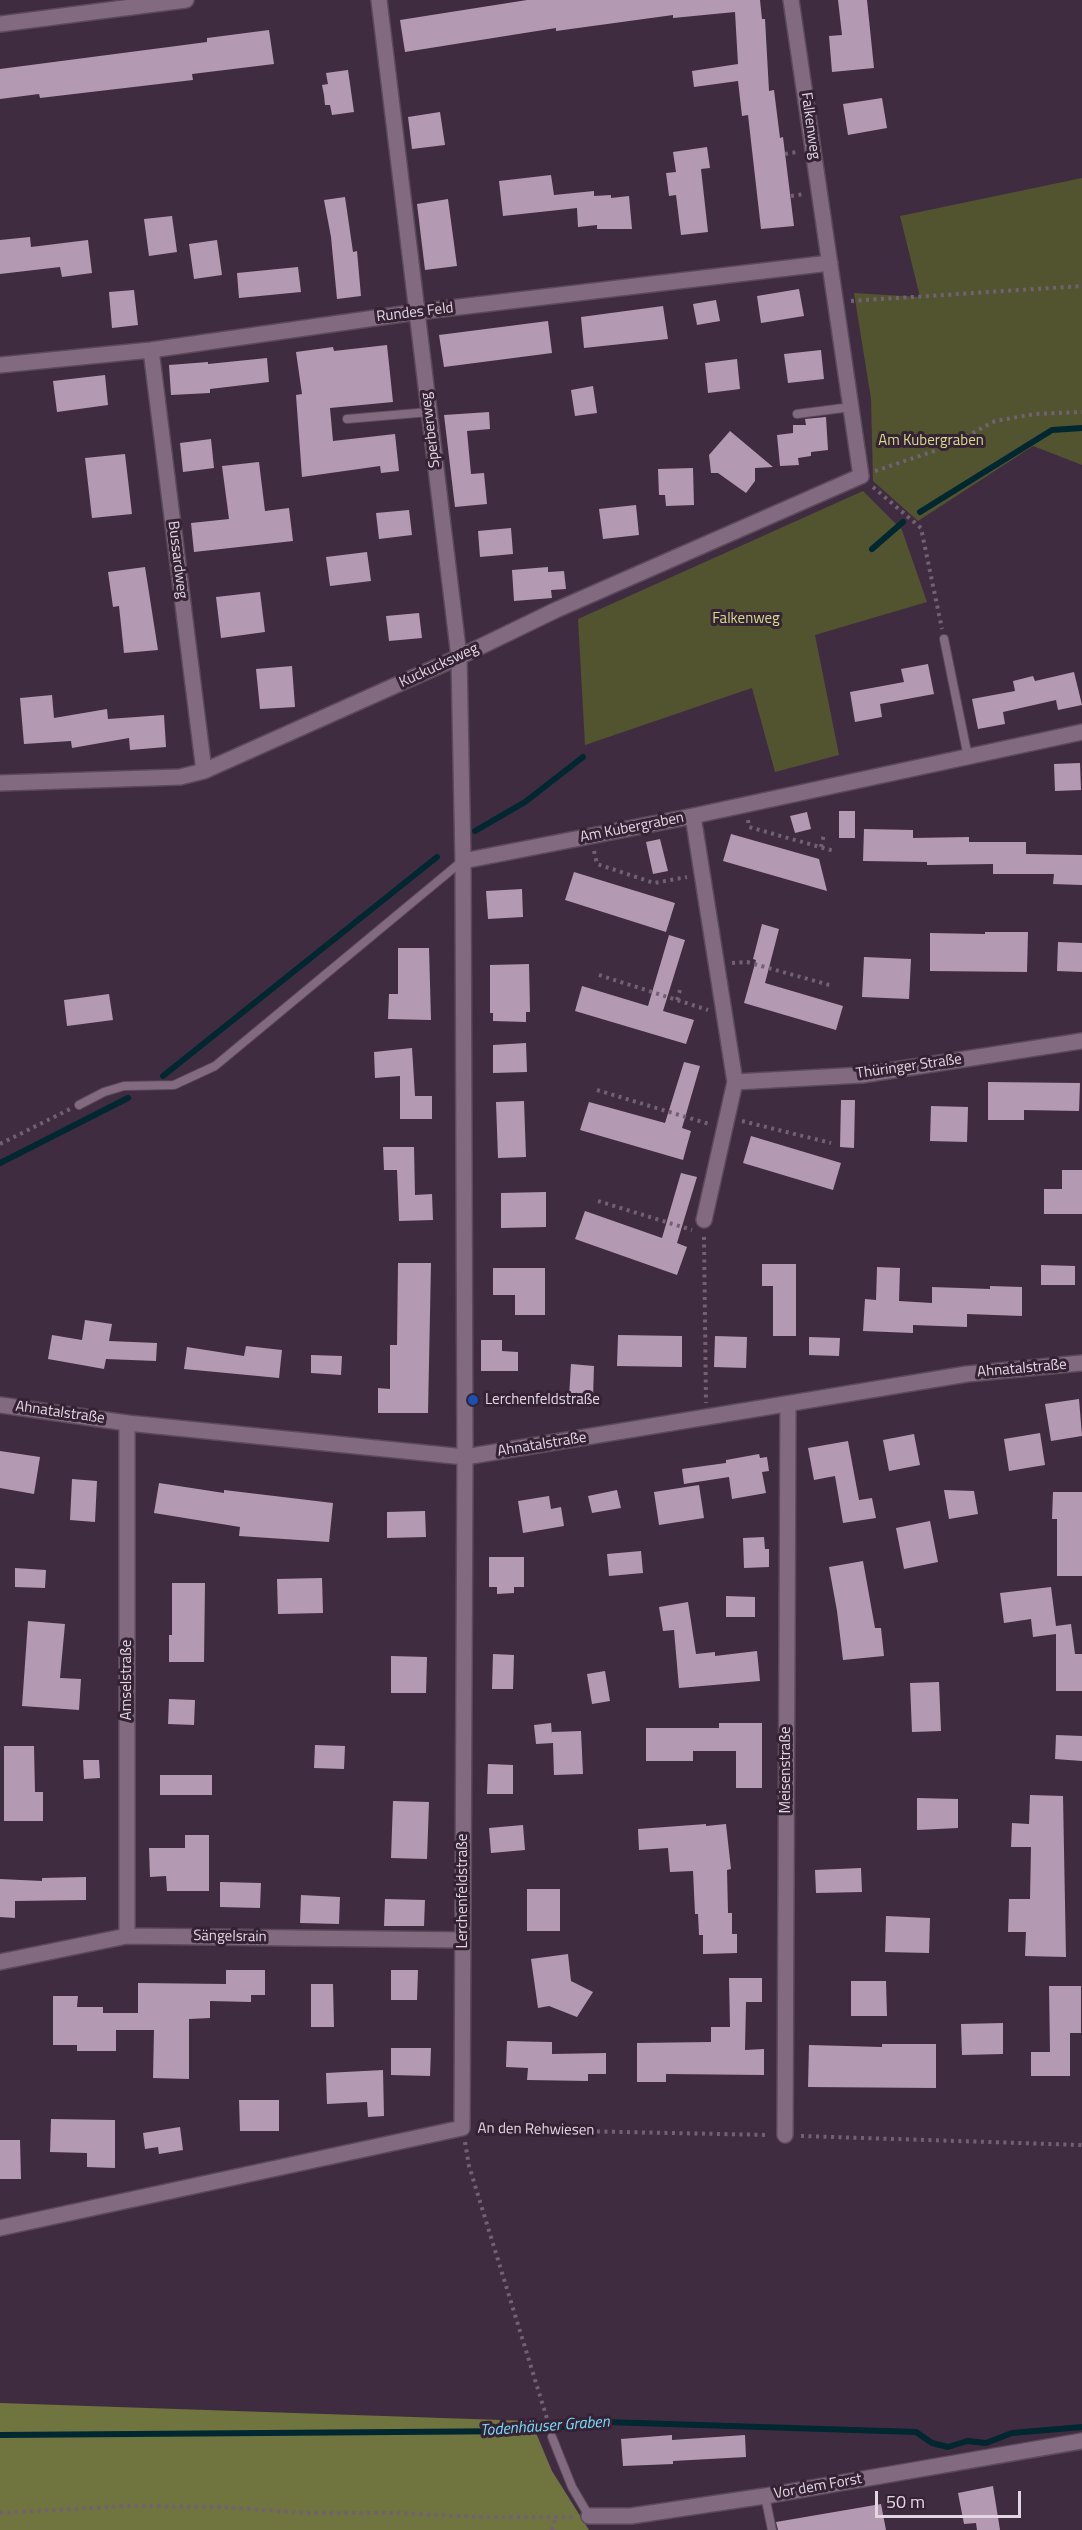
<!DOCTYPE html>
<html>
<head>
<meta charset="utf-8">
<style>
  body { margin:0 }
  #map { position:relative; width:1082px; height:2530px; overflow:hidden; background:#402c40; font-family:"Titillium Web",sans-serif }
  canvas { display:block }
  .scale { position:absolute; left:875px; top:2491px; width:146px; height:27px; box-sizing:border-box; border:3px solid #e3d6e3; border-top:0; padding-left:8px; font-size:18px; line-height:21px; white-space:nowrap; color:#e3d6e3; -webkit-text-stroke:4px #362235; paint-order:stroke }
</style>
</head>
<body>
<div id="map">
<canvas width="1082" height="2530"></canvas>
<div class="scale">50 m</div>
</div>
<script>
const g = document.querySelector('canvas').getContext('2d');
g.lineJoin = 'round';
function fill(path, color) {
  g.fillStyle = color;
  g.fill(path, 'evenodd');
}
function shape(rows) {
  const path = new Path2D();
  for (const r of rows) {
    path.moveTo(r[0], r[1]);
    for (let i = 2; i < r.length; i += 2) path.lineTo(r[i], r[i + 1]);
  }
  return path;
}
function stroke(path, color, width, dash) {
  g.strokeStyle = color;
  g.lineWidth = width;
  g.lineCap = dash ? 'butt' : 'round';
  g.setLineDash(dash || []);
  g.stroke(path);
}
function write(font, color, halo, rows, align = 'center') {
  g.font = font + ' "Titillium Web",sans-serif';
  g.lineWidth = 6;
  g.setLineDash([]);
  g.textBaseline = 'middle';
  g.strokeStyle = halo;
  g.fillStyle = color;
  for (const [text, x, y, turn = 0] of rows) {
    g.save();
    g.translate(x, y);
    g.rotate((+turn || 0) * Math.PI / 180);
    g.textAlign = isNaN(turn) ? turn : align;
    if (halo) g.strokeText(text, 0, 0);
    g.fillText(text, 0, 0);
    g.restore();
  }
}
fill(shape([
  [1082,178,1082,465,1033,446,918,521,873,481,871,399,854,293,920,297,900,216],
  [863,491,902,530,927,602,815,635,839,755,775,772,752,688,585,745,578,619]
]), '#51542f');
fill(shape([
  [0,2403,531,2421,552,2471,589,2530,0,2530]
]), '#70743f');
stroke(shape([
  [920,512,1052,430,1082,428],
  [872,549,903,522],
  [475,831,525,802,583,757],
  [163,1076,437,857],
  [0,1163,128,1098],
  [0,2435,528,2431,606,2422,916,2432,932,2443,948,2447,967,2441,986,2443,1012,2433,1082,2427]
]), '#012731', 6);
fill(shape([
  [527,0,760,0,762,19,765,19,769,91,774,90,780,138,783,137,794,226,761,229,748,115,742,116,738,81,694,87,692,71,738,64,735,12,673,18,673,15,556,31,556,28,405,52,400,20],
  [838,0,867,0,874,68,832,72,829,36,842,35],
  [269,30,274,64,192,74,193,80,40,98,39,94,0,99,0,69,207,42,207,38],
  [348,70,354,112,332,115,330,105,325,105,324,95,322,85,328,84,326,73],
  [882,98,887,128,848,135,843,104],
  [440,112,445,145,412,149,408,117],
  [707,147,710,168,701,169,708,232,681,235,676,195,669,196,666,173,676,172,673,152],
  [551,175,554,195,594,191,594,196,611,195,611,198,629,196,632,229,597,229,597,225,578,227,577,208,503,216,499,181],
  [345,197,353,252,357,251,361,296,337,299,331,237,324,200],
  [448,199,457,266,425,270,417,204],
  [172,216,177,252,149,256,144,219],
  [30,237,31,247,88,240,92,273,62,277,60,267,0,274,0,240],
  [217,240,222,275,194,279,189,244],
  [298,267,301,292,239,298,237,273],
  [799,289,804,316,761,323,757,296],
  [134,290,138,325,112,328,109,292],
  [716,300,720,321,697,325,693,304],
  [663,306,668,339,584,348,581,317],
  [548,321,552,353,444,367,439,335],
  [387,345,393,402,330,408,333,441,395,434,399,471,381,473,380,466,302,477,296,395,302,394,296,352,333,347,334,351],
  [821,350,824,379,788,383,784,354],
  [267,358,269,382,210,389,210,393,171,395,169,365,208,362,208,364],
  [737,359,740,389,708,393,705,363],
  [105,375,108,405,57,412,53,381],
  [593,386,597,413,575,416,571,390],
  [489,412,490,429,467,431,471,474,484,473,487,504,455,507,444,415],
  [826,417,828,450,811,452,811,456,798,458,799,465,780,466,777,435,793,433,793,425,806,425,805,419],
  [730,431,773,467,755,468,755,481,746,493,718,473,711,473,709,455],
  [211,439,214,468,183,472,180,443],
  [125,454,132,514,92,518,85,458],
  [259,462,265,511,289,508,293,541,194,552,191,523,229,519,222,466],
  [693,468,694,505,666,506,665,495,659,495,658,469],
  [636,505,639,535,603,539,599,509],
  [409,510,412,535,379,539,376,513],
  [511,528,513,554,480,557,478,531],
  [367,552,371,581,330,586,326,557],
  [145,567,158,650,124,653,119,606,113,607,108,572],
  [548,567,548,572,564,571,566,589,551,590,552,598,514,601,512,570],
  [260,592,265,632,221,638,216,597],
  [419,613,422,638,389,641,386,616],
  [928,664,934,694,880,704,882,717,855,722,850,692,904,682,901,669],
  [292,666,295,707,260,709,256,669],
  [1074,672,1082,705,1058,710,1056,700,1003,712,1005,724,978,729,972,699,1015,691,1013,681,1033,676,1035,681],
  [52,695,54,718,107,709,108,719,164,715,166,747,130,750,129,738,72,748,71,741,24,744,20,698],
  [1080,763,1081,790,1055,791,1054,764],
  [839,811,855,811,855,838,839,838],
  [807,812,811,829,795,833,790,816],
  [864,829,913,830,913,838,969,837,969,842,1026,842,1026,854,1082,855,1082,885,1053,884,1054,874,993,874,993,864,927,865,927,862,863,861],
  [731,834,819,859,827,891,723,861],
  [660,839,668,871,653,874,646,842],
  [574,872,675,903,666,932,565,900],
  [522,889,523,917,488,919,486,891],
  [762,924,779,929,765,983,843,1006,836,1030,744,1003,756,960,753,959],
  [985,932,1028,932,1027,972,930,971,930,933,985,934],
  [669,935,685,940,663,1011,694,1020,686,1044,575,1011,582,986,648,1006],
  [1058,942,1082,943,1082,972,1057,971],
  [398,948,429,948,431,1020,388,1019,389,994,398,994],
  [864,957,911,959,909,999,862,997],
  [529,964,530,1012,526,1012,526,1022,493,1021,493,1013,490,1013,490,965],
  [109,994,113,1020,67,1026,64,1000],
  [526,1043,527,1072,493,1073,493,1045],
  [412,1048,415,1096,432,1096,432,1119,400,1119,400,1076,375,1078,374,1052],
  [684,1062,700,1066,682,1128,691,1131,683,1160,580,1130,589,1102,665,1123],
  [988,1082,1080,1083,1079,1111,1024,1110,1024,1120,988,1120],
  [841,1100,855,1100,854,1148,840,1147],
  [524,1101,526,1157,498,1158,496,1102],
  [931,1106,968,1107,967,1142,930,1141],
  [751,1136,841,1163,833,1190,743,1163],
  [383,1147,414,1147,415,1195,432,1194,433,1220,399,1221,397,1170,384,1170],
  [1062,1170,1082,1170,1082,1214,1044,1214,1044,1189,1062,1189],
  [681,1173,697,1177,677,1243,687,1247,677,1275,575,1239,585,1211,662,1238],
  [546,1192,546,1227,501,1228,501,1193],
  [398,1263,431,1263,428,1413,378,1413,378,1388,390,1389,390,1345,397,1345],
  [762,1264,796,1264,796,1336,773,1336,773,1286,762,1286],
  [1041,1265,1075,1266,1075,1285,1041,1285],
  [877,1267,900,1268,899,1301,932,1303,932,1287,990,1289,990,1286,1022,1287,1022,1316,967,1314,967,1327,913,1325,913,1333,863,1331,865,1299,876,1300],
  [493,1268,545,1268,545,1315,515,1315,515,1295,493,1295],
  [85,1320,112,1324,109,1341,157,1343,156,1361,106,1359,104,1369,48,1359,52,1335,82,1340],
  [618,1335,682,1336,682,1367,617,1366],
  [715,1336,747,1337,746,1368,714,1367],
  [809,1337,840,1338,839,1356,809,1355],
  [481,1340,502,1340,502,1351,518,1352,518,1371,481,1371],
  [246,1346,282,1350,279,1378,184,1369,187,1347,244,1356],
  [311,1355,342,1356,341,1375,311,1373],
  [571,1364,594,1366,593,1398,569,1397],
  [1079,1399,1082,1436,1051,1441,1045,1404],
  [1040,1433,1045,1465,1009,1471,1004,1439],
  [914,1434,920,1465,889,1471,883,1440],
  [848,1441,859,1500,872,1498,876,1518,843,1523,835,1476,814,1480,808,1448],
  [0,1451,40,1457,34,1494,0,1488],
  [759,1454,760,1458,767,1457,769,1471,762,1472,766,1493,732,1499,729,1477,684,1484,682,1469,726,1463,726,1460],
  [72,1479,97,1481,95,1522,70,1520],
  [159,1483,224,1493,224,1490,333,1503,329,1542,239,1536,240,1527,154,1513],
  [699,1485,704,1518,659,1525,654,1492],
  [617,1490,621,1508,592,1513,588,1496],
  [944,1490,974,1491,978,1514,949,1519],
  [1053,1492,1082,1492,1082,1576,1057,1576,1057,1519,1052,1519],
  [549,1496,551,1509,561,1507,564,1526,523,1533,518,1501],
  [425,1511,426,1537,387,1538,387,1512],
  [930,1521,938,1562,904,1569,896,1528],
  [764,1537,765,1549,769,1549,769,1567,744,1568,743,1538],
  [641,1551,643,1573,609,1576,607,1554],
  [489,1557,524,1557,524,1587,514,1587,514,1593,497,1594,497,1587,489,1587],
  [863,1561,875,1628,881,1628,884,1656,843,1660,837,1611,829,1567],
  [15,1568,46,1570,45,1588,15,1587],
  [322,1578,323,1613,278,1614,277,1579],
  [172,1583,205,1583,204,1662,169,1662,169,1635,172,1635],
  [1051,1587,1056,1626,1071,1624,1075,1654,1082,1654,1082,1691,1056,1691,1056,1634,1033,1637,1031,1619,1004,1623,1000,1593],
  [726,1596,755,1597,755,1617,726,1617],
  [688,1602,696,1654,715,1652,715,1656,757,1651,760,1681,679,1688,674,1630,663,1631,659,1607],
  [28,1621,65,1624,60,1678,81,1679,79,1710,22,1706],
  [493,1654,514,1655,513,1689,492,1689],
  [391,1656,427,1657,426,1693,391,1693],
  [605,1671,610,1701,592,1704,587,1674],
  [939,1682,941,1731,912,1732,910,1683],
  [169,1699,195,1700,194,1725,168,1724],
  [551,1723,552,1735,552,1732,581,1731,583,1774,554,1775,553,1743,536,1744,534,1725],
  [719,1723,762,1723,762,1788,736,1788,736,1751,693,1751,693,1761,646,1761,646,1728,719,1728],
  [1056,1735,1082,1736,1082,1761,1055,1759],
  [315,1745,345,1746,344,1769,314,1768],
  [4,1746,34,1746,35,1792,43,1792,43,1821,4,1821],
  [83,1760,99,1760,100,1778,84,1779],
  [488,1764,513,1765,513,1794,487,1794],
  [160,1775,212,1775,212,1795,160,1795],
  [1030,1795,1063,1796,1066,1957,1025,1956,1026,1932,1008,1932,1009,1899,1030,1899,1031,1847,1011,1847,1012,1823,1029,1824],
  [917,1798,958,1799,958,1828,917,1830],
  [393,1801,429,1802,427,1859,391,1858],
  [706,1824,706,1826,726,1824,731,1869,727,1870,728,1913,732,1913,732,1934,737,1934,737,1953,703,1954,703,1935,699,1935,698,1914,695,1914,693,1871,670,1872,668,1848,639,1850,638,1829],
  [523,1825,525,1850,491,1853,489,1828],
  [185,1835,209,1835,209,1891,167,1891,166,1876,150,1877,149,1848,185,1848],
  [861,1868,862,1892,816,1893,815,1870],
  [86,1877,86,1900,15,1901,15,1918,0,1917,0,1879,42,1881,42,1878],
  [220,1882,261,1883,260,1908,220,1907],
  [527,1889,560,1889,560,1931,527,1931],
  [301,1895,340,1897,339,1924,300,1923],
  [385,1899,425,1900,424,1926,384,1926],
  [886,1916,930,1918,929,1953,885,1952],
  [568,1954,571,1981,593,1992,577,2017,549,2006,538,2008,531,1959],
  [226,1970,265,1970,265,1995,251,1995,251,2002,210,2001,210,2018,189,2019,189,2079,153,2078,154,2030,116,2030,116,2051,77,2051,77,2045,53,2045,53,1996,78,1996,77,2007,103,2007,103,2013,138,2013,138,1983,226,1984],
  [391,1970,418,1970,417,2000,391,2000],
  [729,1978,762,1978,762,2002,746,2002,745,2050,764,2049,764,2075,666,2074,666,2082,637,2082,637,2043,711,2042,711,2027,730,2027],
  [851,1981,886,1981,887,2016,851,2016],
  [311,1984,333,1984,334,2027,311,2027],
  [1049,1986,1081,1986,1081,2033,1070,2033,1070,2076,1031,2076,1031,2052,1050,2052],
  [1003,2023,1003,2054,962,2055,961,2024],
  [507,2041,552,2042,552,2054,606,2053,606,2074,588,2074,588,2081,527,2080,528,2068,506,2067],
  [882,2044,936,2044,936,2088,808,2087,809,2045,882,2047],
  [391,2048,431,2048,430,2076,391,2075],
  [383,2070,384,2116,368,2117,367,2102,327,2104,326,2073],
  [239,2100,279,2100,279,2131,240,2131],
  [51,2119,115,2120,115,2168,87,2167,87,2153,50,2152],
  [180,2127,183,2150,159,2154,158,2147,145,2149,143,2133],
  [0,2140,20,2140,21,2179,0,2179],
  [672,2435,672,2440,745,2435,746,2457,673,2461,673,2464,623,2466,621,2439],
  [993,2486,1000,2530,977,2530,976,2523,964,2524,958,2493],
  [881,2504,886,2530,778,2530,776,2522]
]), '#b39ab2');
const service = shape([
  [797,414,851,407],
  [347,419,429,412],
  [944,639,968,757],
  [79,1105,104,1092,124,1086,174,1085,215,1066,461,862],
  [552,2437,572,2487,589,2516],
  [765,2496,772,2530]
]);
const minor = shape([
  [0,24,186,0],
  [151,350,204,771],
  [0,365,151,350,417,312,830,263],
  [0,783,180,777,204,771,459,657,556,610,861,476,791,0],
  [693,816,735,1082,862,1075,1082,1041],
  [463,861,693,816,1082,732],
  [704,1220,735,1082],
  [127,1423,127,1936],
  [0,1962,127,1936,463,1940],
  [785,2135,788,1404],
  [0,2228,462,2128,465,1457,463,861,459,657,379,0],
  [589,2516,631,2516,765,2496,1082,2441]
]);
const tertiary = shape([
  [0,1405,127,1423,465,1457,967,1374,1082,1363]
]);
stroke(service, '#5b4a5b', 10);
stroke(minor, '#5b4a5b', 18);
stroke(tertiary, '#5b4a5b', 18);
stroke(shape([
  [785,154,797,152],
  [791,196,804,194],
  [851,301,1082,286],
  [875,471,949,446,995,421,1035,414,1082,412],
  [873,487,921,528,942,629],
  [748,820,749,827,834,851],
  [821,847,824,834],
  [594,851,597,864,654,883,687,877],
  [732,963,747,962,833,986],
  [599,975,708,1010],
  [677,1000,680,990],
  [597,1090,709,1124],
  [742,1121,831,1143],
  [0,1144,70,1109],
  [598,1201,692,1230],
  [704,1237,706,1403],
  [477,2129,769,2135],
  [801,2136,1082,2145],
  [465,2142,469,2166,549,2425],
  [0,2513,126,2506,221,2507,306,2513,400,2513,477,2517,573,2517],
  [552,2530,555,2518]
]), '#736173', 4, [3, 4.5]);
stroke(service, '#826b81', 8);
stroke(minor, '#826b81', 15);
stroke(tertiary, '#826b81', 15);
for (const [x, y, r, color] of [
  [473,1400,6,"#1a4fb4"]
]) {
  const dot = new Path2D();
  dot.arc(x, y, r, 0, 2 * Math.PI);
  g.fillStyle = color;
  g.fill(dot);
  stroke(dot, '#362235', 2);
}
write('15px', '#e3d6e3', '#362235', [
  ["Falkenweg",810,126,82],
  ["Rundes Feld",415,313,-7],
  ["Sperberweg",431,430,-97],
  ["Bussardweg",177,560,83],
  ["Kuckucksweg",439,666,-25],
  ["Am Kubergraben",632,828,-11],
  ["Thüringer Straße",909,1067,-8],
  ["Ahnatalstraße",1022,1369,-5],
  ["Ahnatalstraße",60,1413,8],
  ["Ahnatalstraße",542,1445,-9],
  ["Amselstraße",127,1680,-90],
  ["Meisenstraße",786,1770,-90],
  ["Lerchenfeldstraße",463,1891,-90],
  ["Sängelsrain",230,1937,1],
  ["An den Rehwiesen",536,2130,1],
  ["Vor dem Forst",818,2487,-10]
]);
write('15px', '#d4db89', '#362235', [
  ["Am Kubergraben",931,441],
  ["Falkenweg",746,619]
]);
write('15px', '#e3d6e3', '#362235', [
  ["Lerchenfeldstraße",485,1400]
], 'left');
write('italic 16px', '#75dcfa', '#362235', [
  ["Todenhäuser Graben",545,2427,-4]
]);
</script>
</body>
</html>
